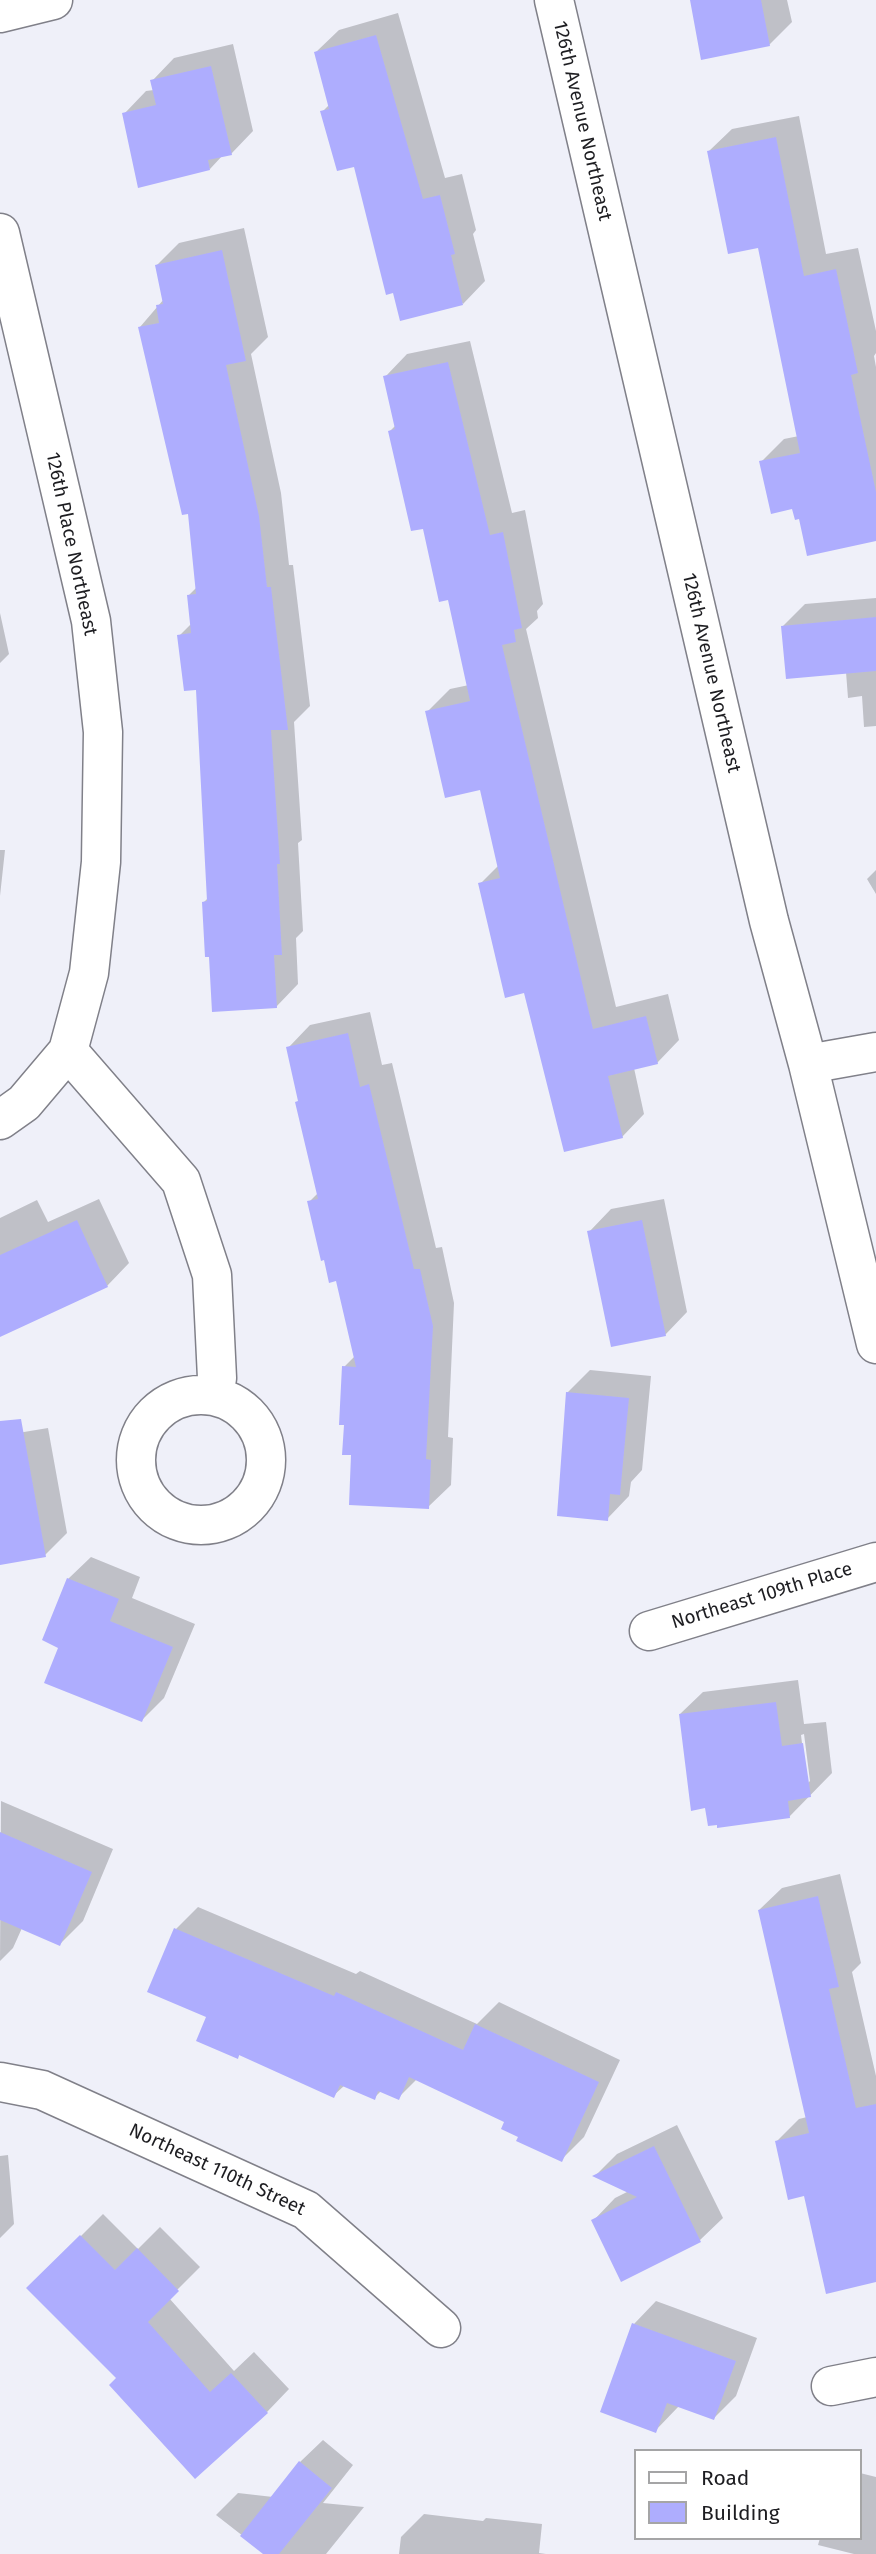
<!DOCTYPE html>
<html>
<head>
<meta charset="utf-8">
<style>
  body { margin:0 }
  #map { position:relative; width:876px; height:2554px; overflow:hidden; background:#eff0f9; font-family:"Fira Sans",sans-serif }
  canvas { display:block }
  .legend { position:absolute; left:634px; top:2449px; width:228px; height:91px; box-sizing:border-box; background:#fff; border:2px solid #a5a5a6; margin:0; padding:9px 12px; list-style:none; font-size:21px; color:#1d1d21 }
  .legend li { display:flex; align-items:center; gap:14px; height:35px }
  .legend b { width:35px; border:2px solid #a5a5a6 }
</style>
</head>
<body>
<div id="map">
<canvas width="876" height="2554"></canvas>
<ul class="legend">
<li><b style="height:9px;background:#fff"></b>Road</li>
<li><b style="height:19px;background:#aeadfe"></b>Building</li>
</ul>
</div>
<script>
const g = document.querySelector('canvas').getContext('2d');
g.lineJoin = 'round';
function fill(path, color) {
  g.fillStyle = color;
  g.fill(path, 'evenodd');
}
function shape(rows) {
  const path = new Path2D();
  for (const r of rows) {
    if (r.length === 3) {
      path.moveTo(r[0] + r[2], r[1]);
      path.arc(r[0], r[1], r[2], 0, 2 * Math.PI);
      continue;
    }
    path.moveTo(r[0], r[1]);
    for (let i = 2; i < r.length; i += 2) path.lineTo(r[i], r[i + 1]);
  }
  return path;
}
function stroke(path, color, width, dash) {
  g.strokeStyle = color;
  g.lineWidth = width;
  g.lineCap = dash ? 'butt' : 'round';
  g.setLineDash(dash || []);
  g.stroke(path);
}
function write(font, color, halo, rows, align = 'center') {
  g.font = font + ' "Fira Sans",sans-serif';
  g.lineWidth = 5;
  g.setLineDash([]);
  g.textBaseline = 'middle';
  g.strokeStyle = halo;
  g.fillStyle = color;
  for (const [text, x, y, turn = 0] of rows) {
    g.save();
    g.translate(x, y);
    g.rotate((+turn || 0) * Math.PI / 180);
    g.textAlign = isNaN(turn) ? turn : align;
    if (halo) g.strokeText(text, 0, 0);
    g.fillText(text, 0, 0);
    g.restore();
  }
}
fill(shape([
  [691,0,787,0,792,22,769,45],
  [398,13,445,178,462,174,476,230,473,234,485,281,463,304,355,164,322,112,330,104,316,52,339,30],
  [233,44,253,131,231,154,223,155,210,169,124,114,146,91,154,90,152,81,174,58],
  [799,116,826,254,858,248,876,331,876,353,874,356,876,367,876,539,800,517,761,462,784,439,799,436,759,246,709,151,732,129],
  [244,228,268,337,251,354,281,493,289,565,293,565,310,706,294,722,302,840,298,843,303,931,296,938,298,984,276,1007,211,955,204,902,209,897,197,688,179,636,192,623,188,596,197,587,189,512,140,327,164,299,157,265,179,243],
  [470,341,512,513,525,510,543,604,537,611,538,618,526,629,616,1007,668,994,679,1040,657,1063,634,1068,644,1114,622,1137,525,991,480,884,499,865,481,788,427,712,450,689,469,685,450,598,390,431,396,425,385,377,407,354],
  [876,598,876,726,864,727,862,696,848,698,846,672,783,626,805,604],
  [0,613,9,654,0,663],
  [0,850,5,850,0,896],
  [876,870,876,894,867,879],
  [370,1012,382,1065,392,1063,436,1248,442,1247,454,1303,448,1437,453,1438,451,1485,428,1507,353,1453,345,1423,344,1367,355,1356,338,1279,309,1202,318,1193,288,1048,310,1025],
  [99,1199,129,1263,107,1286,0,1335,0,1218,37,1200,48,1222],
  [664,1199,687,1312,665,1335,589,1232,611,1209],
  [590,1370,651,1376,642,1470,631,1482,629,1496,607,1519,567,1393],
  [48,1428,67,1533,45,1555,0,1564,0,1436],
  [91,1557,140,1577,132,1598,195,1624,164,1698,142,1720,68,1579],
  [798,1680,804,1724,826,1722,832,1773,789,1817,707,1806,680,1714,703,1692],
  [804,1734,810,1781,807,1784,801,1735],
  [1,1801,113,1849,83,1921,60,1944,22,1928,13,1948,0,1961],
  [840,1874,861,1963,852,1972,876,2076,876,2280,806,2194,776,2142,799,2119,807,2117,759,1910,782,1888],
  [198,1907,356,1974,360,1971,477,2024,499,2002,620,2060,584,2137,561,2160,520,2136,507,2121,417,2079,398,2098,381,2091,374,2098,345,2085,333,2096,240,2054,238,2057,209,2016,176,1929],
  [677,2125,723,2218,700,2240,622,2279,593,2221,615,2198,629,2191,595,2176,617,2154],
  [8,2155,14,2224,0,2238,0,2156],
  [103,2214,138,2249,160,2227,200,2267,169,2298,234,2371,254,2352,289,2389,267,2412,119,2378,29,2288],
  [656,2301,757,2338,736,2396,714,2418,679,2406,655,2431,634,2324],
  [323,2440,353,2465,323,2503,364,2507,326,2554,266,2554,216,2515,238,2493,273,2497,300,2462],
  [860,2473,876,2477,876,2554,854,2554,818,2545,820,2538,860,2538],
  [424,2514,483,2521,486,2518,542,2524,539,2553,546,2554,399,2554,401,2537]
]), '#0003');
fill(shape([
  [690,0,761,0,770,46,701,60],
  [376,35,423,199,440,195,455,254,451,255,463,305,400,321,393,293,386,295,354,167,337,171,320,111,329,109,314,52],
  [211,66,232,155,208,160,210,170,138,188,122,113,156,105,150,80],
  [776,137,804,276,836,269,858,373,851,375,876,492,876,541,807,556,799,519,795,520,792,509,771,514,759,461,800,453,758,248,728,254,707,151],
  [222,250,246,361,226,365,259,516,267,587,271,587,288,730,271,730,280,864,277,864,282,955,274,955,277,1008,212,1012,209,957,205,957,202,902,207,901,196,690,184,691,177,635,191,633,187,595,196,594,188,514,182,515,138,327,159,323,156,305,163,304,155,265],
  [448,362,490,535,503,532,522,628,514,630,516,642,502,645,593,1029,646,1016,658,1064,608,1076,623,1138,564,1152,524,993,505,998,478,883,500,878,480,790,445,798,425,711,470,701,448,600,439,602,423,529,411,531,388,431,395,429,383,376],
  [876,617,876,671,786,679,781,626],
  [348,1033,360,1087,369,1084,414,1269,420,1269,433,1326,426,1459,431,1460,429,1509,349,1505,351,1455,342,1455,344,1425,339,1425,342,1366,356,1367,336,1281,329,1283,324,1260,321,1261,307,1201,318,1199,295,1102,298,1101,286,1047],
  [77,1220,108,1287,0,1337,0,1255],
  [642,1220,666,1336,611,1347,587,1231],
  [566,1392,629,1398,620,1495,610,1494,608,1521,557,1516],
  [21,1419,46,1557,0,1565,0,1421],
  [67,1578,119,1599,110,1621,173,1647,142,1722,44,1683,58,1648,42,1640],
  [776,1702,782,1746,803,1743,811,1797,788,1801,790,1818,717,1828,717,1825,708,1826,705,1808,691,1811,679,1714],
  [0,1832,92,1872,60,1946,0,1920],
  [818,1896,839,1987,829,1989,856,2108,876,2104,876,2282,826,2294,804,2196,788,2200,775,2141,809,2133,758,1910],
  [174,1928,334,1996,336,1992,463,2050,475,2024,599,2082,562,2162,516,2141,518,2137,501,2129,504,2122,409,2077,399,2100,378,2091,375,2100,340,2085,334,2098,239,2055,238,2059,196,2041,206,2017,147,1992],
  [654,2146,701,2242,621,2282,591,2220,637,2197,592,2176],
  [80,2235,115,2270,137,2248,179,2291,148,2322,210,2392,231,2373,268,2413,195,2479,109,2385,116,2378,26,2288],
  [632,2323,736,2361,714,2420,667,2403,656,2433,600,2412],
  [299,2461,332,2488,279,2554,263,2554,240,2536]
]), '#aeadfe');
const minor = shape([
  [554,0,769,921,808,1064,876,1344],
  [0,13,53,0],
  [0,233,91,621,103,732,101,862,89,973,68,1051,24,1103,0,1120],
  [68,1051,181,1181,212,1275,217,1378,214,1396],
  [808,1064,876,1052],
  [201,1460,65],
  [649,1631,876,1562],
  [0,2082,42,2090,306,2210,441,2328],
  [831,2386,876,2377]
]);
stroke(minor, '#808089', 41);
stroke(minor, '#fff', 38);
write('19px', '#1d1d21', '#fff', [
  ["126th Avenue Northeast",582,121,77],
  ["126th Place Northeast",71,544,78],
  ["126th Avenue Northeast",711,673,77],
  ["Northeast 109th Place",762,1596,-17],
  ["Northeast 110th Street",217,2170,25]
]);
</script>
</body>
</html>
